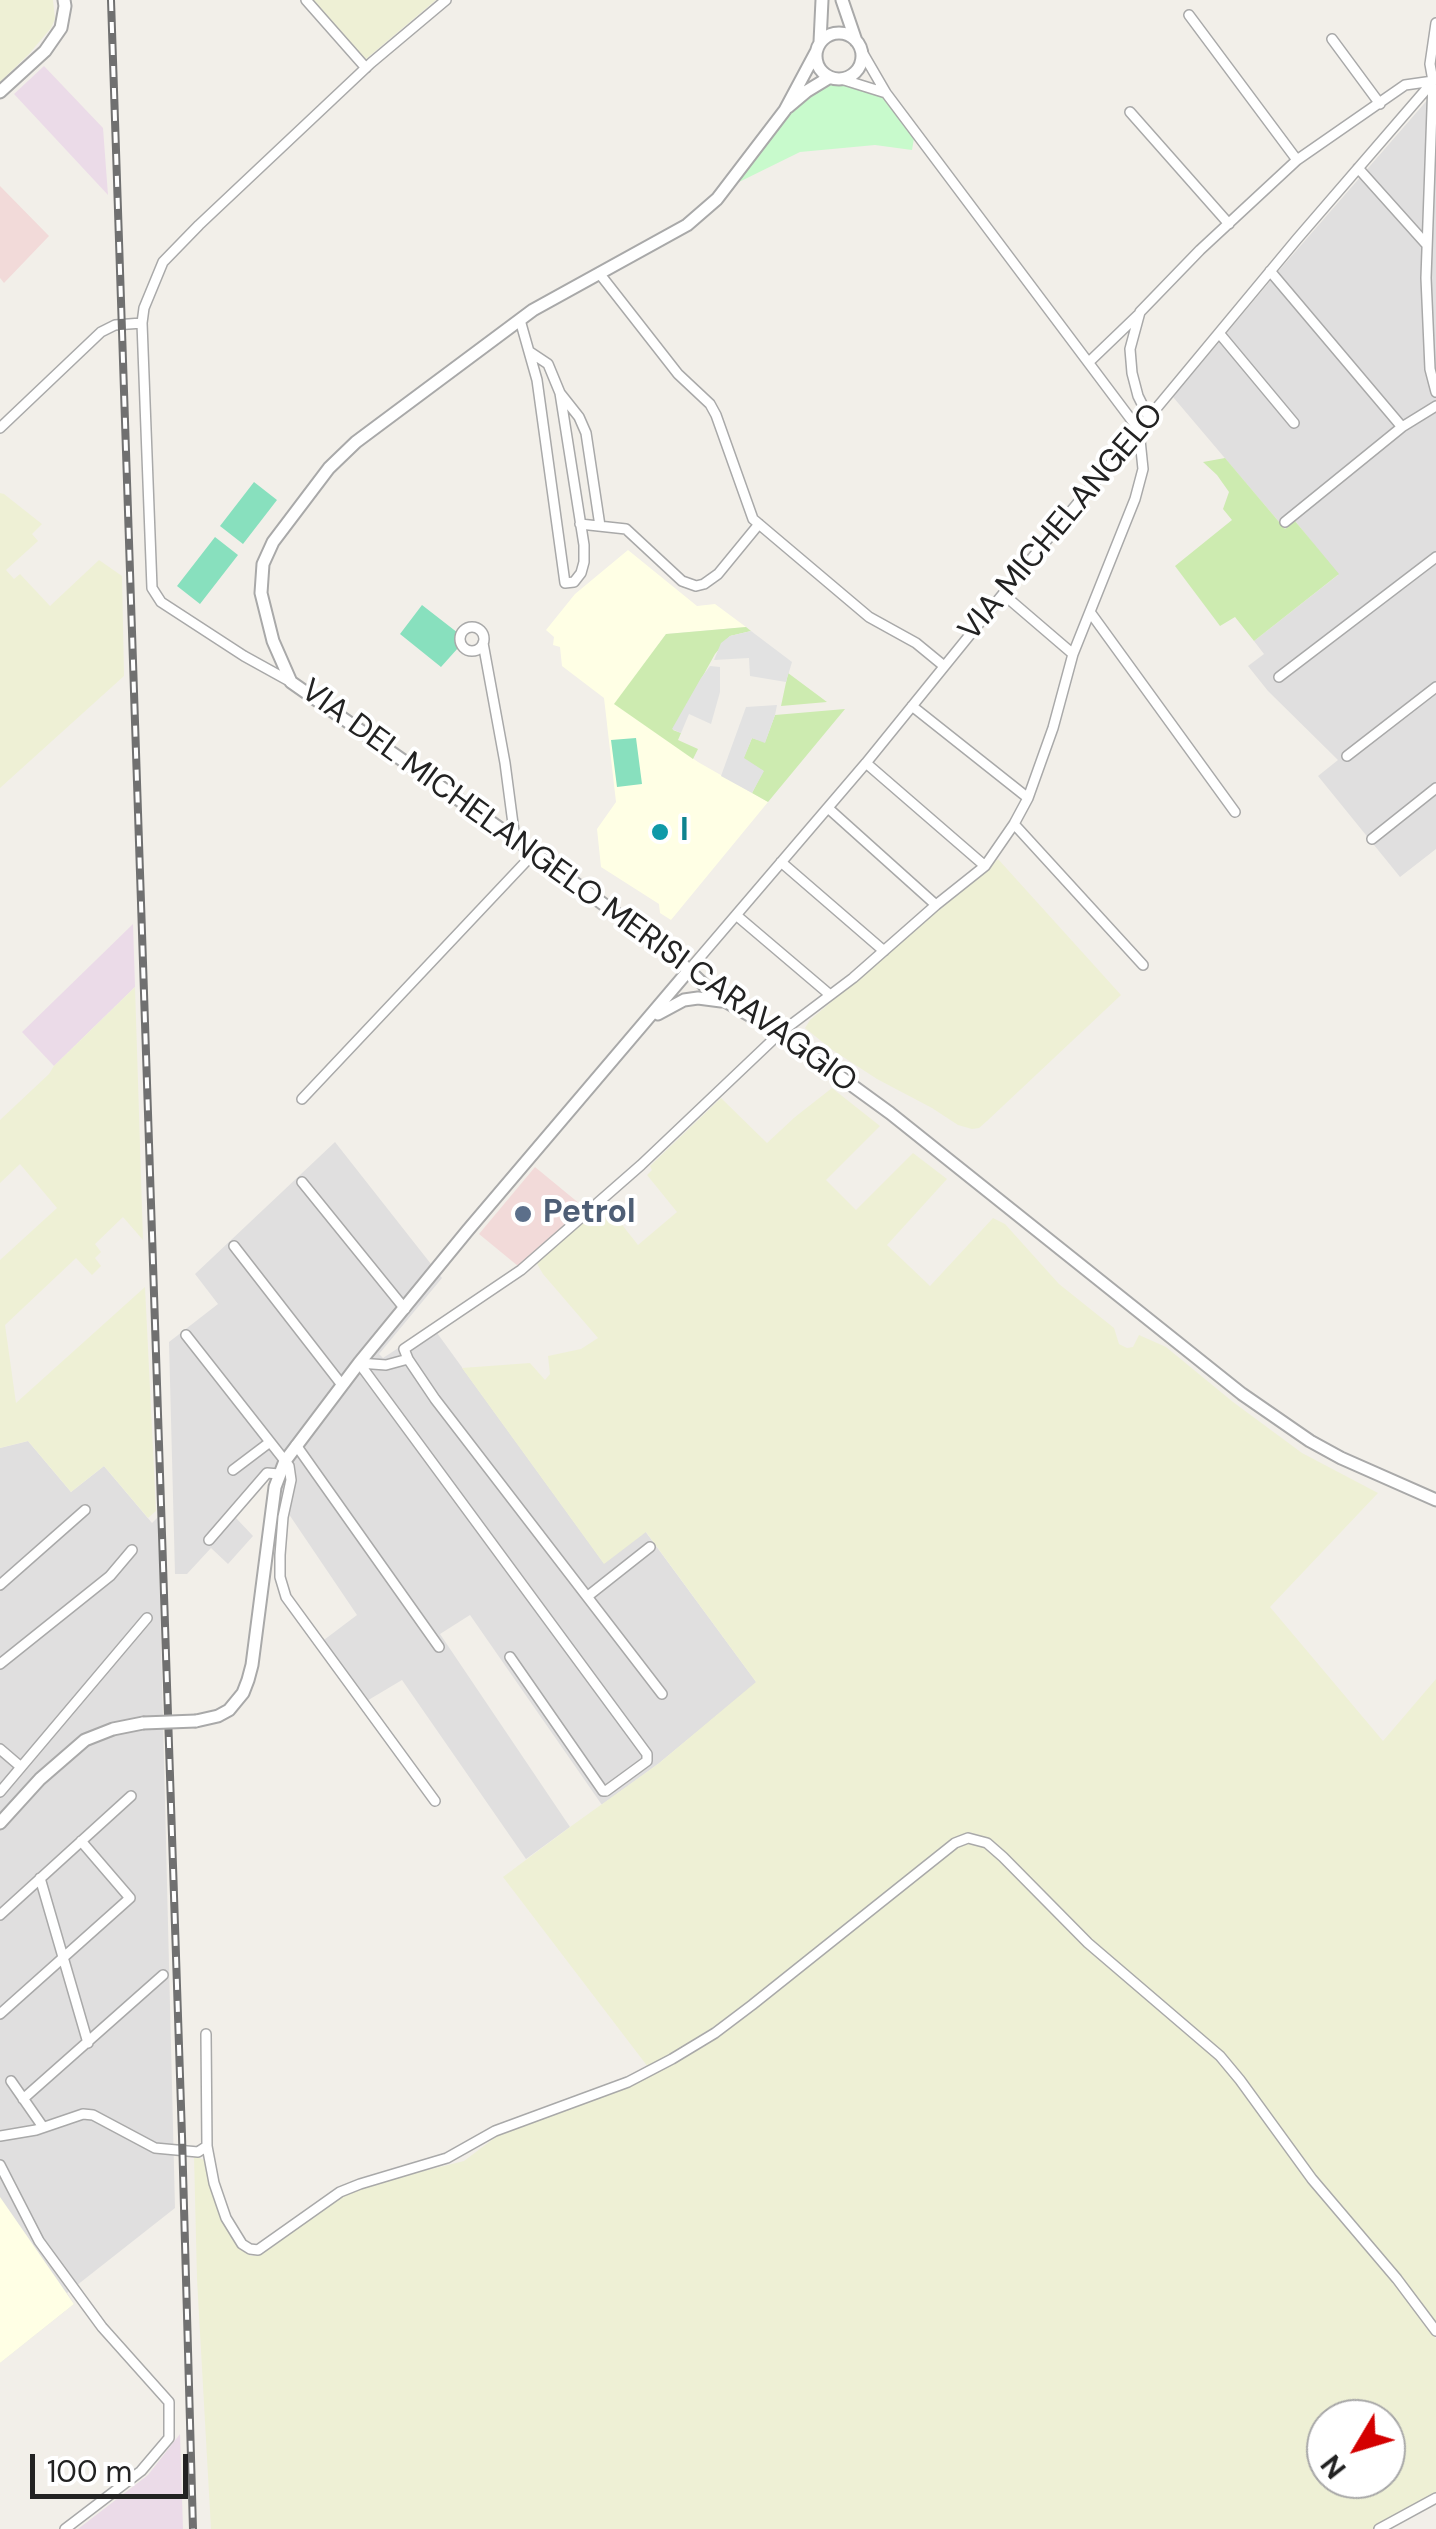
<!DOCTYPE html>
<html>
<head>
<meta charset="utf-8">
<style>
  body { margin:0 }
  #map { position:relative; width:1436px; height:2529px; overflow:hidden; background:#f2efe9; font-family:"DM Sans",sans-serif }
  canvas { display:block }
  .north { position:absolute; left:1306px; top:2399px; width:100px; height:100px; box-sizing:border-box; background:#fff; border:2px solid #a7a7a7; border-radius:50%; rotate:232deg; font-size:28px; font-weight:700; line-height:40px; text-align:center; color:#222 }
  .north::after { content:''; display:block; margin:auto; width:35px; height:45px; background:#d40000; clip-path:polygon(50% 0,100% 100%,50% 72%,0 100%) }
  .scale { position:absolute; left:30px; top:2454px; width:158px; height:45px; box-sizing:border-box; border:5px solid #222; border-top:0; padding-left:12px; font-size:30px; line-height:35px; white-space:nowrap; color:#222; -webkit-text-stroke:8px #fff; paint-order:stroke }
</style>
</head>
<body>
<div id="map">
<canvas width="1436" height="2529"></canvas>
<div class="north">N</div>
<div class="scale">100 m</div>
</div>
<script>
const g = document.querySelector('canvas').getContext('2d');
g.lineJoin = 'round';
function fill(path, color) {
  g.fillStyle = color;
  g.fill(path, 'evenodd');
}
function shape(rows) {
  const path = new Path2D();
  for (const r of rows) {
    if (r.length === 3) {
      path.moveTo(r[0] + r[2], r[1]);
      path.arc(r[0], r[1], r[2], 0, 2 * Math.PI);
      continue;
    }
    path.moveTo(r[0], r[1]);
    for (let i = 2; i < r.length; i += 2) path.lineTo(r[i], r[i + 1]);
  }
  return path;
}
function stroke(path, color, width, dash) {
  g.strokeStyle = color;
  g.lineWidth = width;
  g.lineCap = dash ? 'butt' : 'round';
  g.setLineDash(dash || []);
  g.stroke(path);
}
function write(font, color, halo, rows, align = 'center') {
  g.font = font + ' "DM Sans",sans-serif';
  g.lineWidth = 8;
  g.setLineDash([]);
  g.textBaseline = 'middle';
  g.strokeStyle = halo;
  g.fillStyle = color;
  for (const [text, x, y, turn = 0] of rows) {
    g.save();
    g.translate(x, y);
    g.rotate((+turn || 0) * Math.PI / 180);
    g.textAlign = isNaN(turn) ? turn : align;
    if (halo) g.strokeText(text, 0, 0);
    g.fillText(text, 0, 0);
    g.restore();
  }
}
fill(shape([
  [1436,90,1436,849,1400,877,1318,776,1338,760,1268,691,1248,666,1264,654,1254,641,1338,575,1296,522,1285,529,1173,397,1282,267],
  [335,1142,442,1278,379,1354,383,1358,432,1326,604,1563,645,1531,757,1683,658,1764,602,1805,470,1615,440,1634,570,1827,526,1859,402,1680,360,1705,316,1646,357,1615,280,1501,281,1486,269,1480,236,1518,253,1536,228,1564,211,1548,187,1574,175,1574,169,1342,218,1304,195,1274],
  [28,1441,71,1492,104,1466,152,1523,158,1517,175,2208,67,2293,74,2304,0,2363,0,1448]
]), '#e0dfdf');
fill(shape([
  [0,186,49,236,4,283,0,278],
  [535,1167,586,1209,518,1266,479,1234]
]), '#f2dad9');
fill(shape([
  [44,66,103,128,108,195,14,94],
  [133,924,135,987,54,1066,22,1032],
  [180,2434,183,2529,78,2529,148,2475]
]), '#ebdbe8');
fill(shape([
  [628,550,697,606,715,604,746,627,666,634,615,704,698,762,768,802,671,920,660,913,659,904,601,867,597,829,616,802,604,698,562,666,560,647,553,645,554,637,546,630,575,594],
  [0,2197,74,2304,0,2363]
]), '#ffffe5');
fill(shape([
  [0,0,53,0,55,19,51,28,29,54,0,82],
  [313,0,436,0,366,59],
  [0,493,4,494,42,524,32,534,38,541,6,570,14,579,20,574,50,606,99,560,122,576,124,676,0,788],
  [998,859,1121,995,987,1121,979,1128,972,1129,958,1125,932,1108,877,1079,831,1049,805,1028,810,1020],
  [135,987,143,1240,123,1217,95,1244,101,1252,95,1258,101,1266,92,1275,76,1258,5,1325,16,1403,145,1287,156,1511,148,1518,104,1466,71,1492,28,1441,0,1448,0,1260,57,1208,20,1164,0,1183,0,1120,49,1074,54,1066],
  [832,1088,880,1126,826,1180,856,1210,913,1153,947,1179,887,1245,930,1286,993,1218,1005,1224,1059,1284,1114,1328,1119,1344,1127,1348,1133,1347,1139,1335,1166,1347,1233,1402,1302,1453,1378,1493,1270,1607,1383,1741,1436,1679,1436,2327,1317,2180,1251,2088,1090,1940,1001,1850,982,1837,970,1832,951,1841,759,1994,712,2028,648,2067,503,1877,570,1827,658,1764,756,1682,646,1532,604,1564,462,1368,530,1363,545,1380,550,1374,548,1356,581,1349,598,1338,543,1274,536,1262,604,1202,638,1245,677,1212,647,1175,652,1170,650,1166,721,1098,767,1143,795,1117],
  [972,1842,988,1846,1230,2071,1398,2286,1436,2339,1436,2495,1376,2529,211,2529,197,2279,194,2155,207,2162,215,2196,228,2231,241,2248,251,2256,258,2255,341,2195,363,2186,464,2161,497,2136,517,2126,697,2047,952,1848,963,1843],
  [1326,2419,1386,2419,1386,2479,1326,2479]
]), '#eef0d5');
fill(shape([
  [1225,458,1285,529,1295,521,1339,574,1254,641,1235,617,1220,626,1175,566,1232,520,1223,509,1229,492,1217,475,1203,462],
  [746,627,751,631,730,636,715,654,673,730,681,733,678,740,698,749,693,759,614,704,666,634],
  [788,673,827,702,781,706],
  [845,709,768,802,752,793,763,771,743,759,752,738,765,742,775,715]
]), '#cdebb0');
fill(shape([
  [839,84,882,97,914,138,912,150,875,145,800,152,739,182,787,115,809,96,827,85]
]), '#c8facc');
fill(shape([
  [254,482,277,500,243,544,220,526],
  [215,537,238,555,200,604,177,586],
  [422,605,458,633,458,648,441,667,400,634],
  [636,738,642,784,617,787,611,740]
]), '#88e0be');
fill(shape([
  [751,631,792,662,786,682,750,676,749,658,714,660,721,643,730,636],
  [710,666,720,667,720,692,711,724,689,714,681,733,672,729,701,678],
  [777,705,775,715,765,743,752,738,744,758,764,771,752,793,721,776,746,707]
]), '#e2e2e2');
const minor = shape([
  [306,0,366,68],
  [1189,15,1297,160],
  [1436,23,1430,64,1433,81,1426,278,1430,369,1436,392],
  [1332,39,1380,104],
  [841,79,886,93],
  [1130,112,1229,224],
  [1358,168,1427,245],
  [1270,271,1402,427],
  [599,273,678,374,710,404,716,415,753,519,869,617,916,643,944,666],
  [520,320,537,380,565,583,574,582,581,573,584,562,584,545,560,393,548,364,530,352],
  [1219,333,1294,423],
  [1089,362,1139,314],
  [560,393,579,417,586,433,600,526],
  [1149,418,1138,396,1132,373,1130,349,1140,312,1200,250,1297,160,1405,85,1433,81],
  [0,428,101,332,115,325,142,323],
  [1285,522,1402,427,1436,406],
  [580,524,626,529,682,581,696,586,704,584,718,574,759,524],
  [1003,594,1073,654],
  [1090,612,1235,812],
  [472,639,12],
  [483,643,505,763,515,839],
  [1279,677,1436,557],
  [291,682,244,656,161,602,152,588,142,323,144,308,163,262,199,225,371,63,446,0],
  [912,706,1028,798],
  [1347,756,1436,687],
  [866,763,985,866],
  [828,808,936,905],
  [1014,824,1143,965],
  [1372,839,1436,788],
  [781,862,884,951],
  [736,915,829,994],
  [689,970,866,763,1037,552,1297,239,1436,78],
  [302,1099,534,853],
  [302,1182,405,1309],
  [234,1246,342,1385],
  [186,1335,289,1466,291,1480,283,1517,280,1555,280,1577,286,1597,435,1801],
  [408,1359,404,1349,521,1270,641,1165,780,1033,853,978,936,905,985,866,1014,824,1028,798,1053,728,1073,654,1135,499,1143,469,1139,430,886,93,861,50],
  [359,1363,647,1754,647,1761,606,1791,603,1791,510,1657],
  [359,1363,386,1365,408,1359,435,1399,662,1694],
  [296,1445,439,1647],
  [233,1470,270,1442],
  [209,1540,267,1473,279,1474],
  [0,1585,85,1510],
  [588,1596,650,1547],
  [0,1664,110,1576,132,1550],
  [0,1749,21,1767],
  [0,1792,147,1618],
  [40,1878,88,2043],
  [0,1915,131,1796],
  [0,2014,130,1898,81,1841],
  [11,2081,43,2127],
  [23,2099,163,1975],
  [0,2136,36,2130,83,2114,93,2115,155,2148,198,2152,207,2146,206,2034],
  [207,2146,214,2183,226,2218,242,2244,250,2249,258,2250,340,2192,360,2184,447,2158,495,2131,628,2082,672,2059,715,2033,752,2005,955,1843,968,1838,987,1843,1003,1857,1088,1943,1220,2056,1240,2080,1312,2179,1397,2279,1436,2331],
  [0,2165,39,2241,102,2327,169,2402,169,2438,141,2471,65,2529],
  [1379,2529,1436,2498]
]);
const tertiary = shape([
  [842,0,856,41],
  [839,56,23],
  [820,42,822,0],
  [816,52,785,110,717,199,687,225,533,310,356,442,329,468,273,542,263,564,261,593,273,641,291,682,515,839,648,937,675,957,704,985,725,1001,780,1033,890,1113,1242,1394,1310,1441,1341,1458,1436,1500],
  [0,92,45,51,61,28,65,6,64,0],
  [788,107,807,91,830,77],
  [658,1014,684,1000,698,998,721,1001],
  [196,1721,218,1716,229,1710,243,1693,248,1680,252,1665,275,1487,285,1461,359,1363,468,1230,689,970],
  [0,1823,40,1779,85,1740,113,1729,143,1723]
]);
stroke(minor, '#a9a9a9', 12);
stroke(tertiary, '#a9a9a9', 15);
stroke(minor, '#fff', 9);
stroke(tertiary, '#fff', 11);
const rail = shape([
  [111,0,182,2136,193,2529]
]);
stroke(rail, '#707070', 8);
stroke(rail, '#fff', 4, [11]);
const tertiaryBridge = shape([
  [143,1723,196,1721]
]);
stroke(tertiaryBridge, '#a9a9a9', 15, []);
stroke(tertiaryBridge, '#fff', 11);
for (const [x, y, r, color] of [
  [660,832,10,"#0f9aa8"],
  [523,1214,10,"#5c6f8a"]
]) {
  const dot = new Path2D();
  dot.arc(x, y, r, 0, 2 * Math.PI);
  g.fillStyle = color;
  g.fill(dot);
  stroke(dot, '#fff', 4);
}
write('32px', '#222', '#fff', [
  ["VIA MICHELANGELO",1062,523,-50],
  ["VIA DEL MICHELANGELO MERISI CARAVAGGIO",578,887,36]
]);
write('bold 32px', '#0d838f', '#fff', [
  ["I",680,832]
], 'left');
write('bold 32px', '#4e5e75', '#fff', [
  ["Petrol",543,1214]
], 'left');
</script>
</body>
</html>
